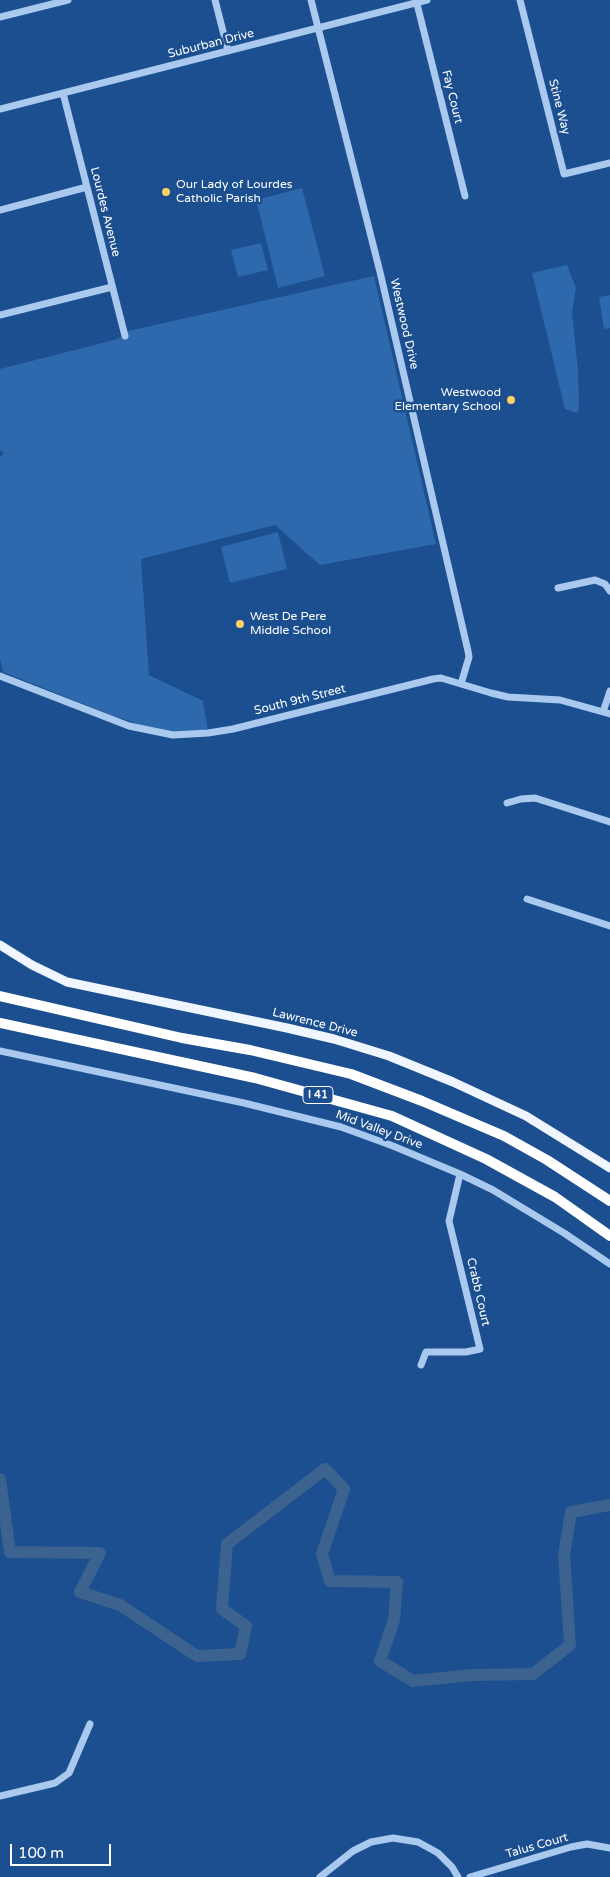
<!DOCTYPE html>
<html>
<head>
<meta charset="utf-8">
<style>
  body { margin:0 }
  #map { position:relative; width:610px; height:1877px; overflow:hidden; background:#1b4f8f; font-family:"Varela Round",sans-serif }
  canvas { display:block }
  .scale { position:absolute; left:10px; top:1844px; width:101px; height:22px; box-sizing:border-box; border:2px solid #fff; border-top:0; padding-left:6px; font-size:15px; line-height:18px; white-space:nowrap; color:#fff; -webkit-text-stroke:4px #1b4f8f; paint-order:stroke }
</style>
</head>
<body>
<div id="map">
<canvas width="610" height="1877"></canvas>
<div class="scale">100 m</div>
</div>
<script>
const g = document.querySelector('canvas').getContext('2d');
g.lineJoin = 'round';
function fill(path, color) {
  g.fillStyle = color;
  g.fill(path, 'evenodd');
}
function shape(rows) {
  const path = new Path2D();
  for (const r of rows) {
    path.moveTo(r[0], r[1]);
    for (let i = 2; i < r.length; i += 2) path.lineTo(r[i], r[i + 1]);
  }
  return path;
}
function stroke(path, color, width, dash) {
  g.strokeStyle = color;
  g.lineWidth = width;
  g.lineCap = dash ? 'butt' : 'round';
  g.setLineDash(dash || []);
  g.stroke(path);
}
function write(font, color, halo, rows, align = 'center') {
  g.font = font + ' "Varela Round",sans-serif';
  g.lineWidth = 5;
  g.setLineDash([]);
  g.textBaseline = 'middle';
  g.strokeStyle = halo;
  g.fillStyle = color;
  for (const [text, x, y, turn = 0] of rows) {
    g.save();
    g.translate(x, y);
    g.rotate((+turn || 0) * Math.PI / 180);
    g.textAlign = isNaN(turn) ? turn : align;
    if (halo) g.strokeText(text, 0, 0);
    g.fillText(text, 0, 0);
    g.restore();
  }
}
fill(shape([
  [302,188,325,276,278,288,256,200],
  [261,243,268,270,238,277,231,250],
  [567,265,576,288,572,312,578,370,579,409,577,413,565,409,532,273],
  [374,276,436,544,320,565,275,525,141,559,149,675,203,701,208,731,174,732,155,730,114,716,3,672,0,659,0,457,4,453,0,450,0,369,118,339,128,331],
  [610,295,610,328,604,329,599,297],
  [278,532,287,569,230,583,221,547]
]), '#2e69ad');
stroke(shape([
  [0,1479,10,1552,100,1553,80,1592,120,1605,197,1656,240,1654,246,1626,222,1609,227,1544,325,1469,344,1489,322,1554,330,1581,397,1582,394,1620,380,1661,413,1681,472,1675,533,1674,570,1645,564,1554,571,1512,610,1505]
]), '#3c6290', 12);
stroke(shape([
  [215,0,228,51],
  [311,0,380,272,468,651,469,657,461,684],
  [416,0,465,196],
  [520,0,564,174,610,163],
  [0,17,68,0],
  [63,93,125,336],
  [0,109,427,0],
  [0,210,87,187],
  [0,315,112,287],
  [558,588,595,580,605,584,610,591],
  [0,676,129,726,173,735,208,733,233,729,433,679,441,678,491,693,508,697,560,700,610,714],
  [603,712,610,691],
  [507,803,521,799,535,798,610,822],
  [527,899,610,926],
  [0,1051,244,1103,341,1127,393,1146,460,1174,493,1190,564,1233,610,1264],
  [421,1365,426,1352,466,1352,480,1349,449,1221,460,1174],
  [0,1796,55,1783,69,1773,90,1724],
  [320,1877,353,1851,371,1842,393,1838,418,1842,438,1853,452,1867,458,1877],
  [470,1877,571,1847,587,1844,610,1848]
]), '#a9c9ee', 7);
stroke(shape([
  [0,945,32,965,67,982,287,1028,334,1039,389,1056,453,1082,526,1116,610,1168]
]), '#f0f6ff', 9);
stroke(shape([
  [0,996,182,1038,250,1050,351,1074,422,1101,504,1136,547,1160,610,1201],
  [0,1023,255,1078,392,1116,486,1159,555,1197,610,1236]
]), '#fff', 10);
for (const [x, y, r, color] of [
  [166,192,5,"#ffd166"],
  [511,400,5,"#ffd166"],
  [240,624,5,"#ffd166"]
]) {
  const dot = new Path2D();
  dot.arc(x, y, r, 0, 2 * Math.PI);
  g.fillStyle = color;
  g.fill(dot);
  stroke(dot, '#1b4f8f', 2);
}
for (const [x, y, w] of [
  [318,1095,30]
]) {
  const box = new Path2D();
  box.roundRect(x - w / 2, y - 8.5, w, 17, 4);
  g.fillStyle = '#1b4f8f';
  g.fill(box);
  stroke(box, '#fff', 1);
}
write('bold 11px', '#fff', null, [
  ["I 41",318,1095]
]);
write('12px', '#fff', '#1b4f8f', [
  ["Suburban Drive",211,44,-14],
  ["Fay Court",452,97,76],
  ["Stine Way",559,107,76],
  ["Lourdes Avenue",105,212,76],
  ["Westwood Drive",404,324,77],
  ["South 9th Street",300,700,-14],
  ["Lawrence Drive",315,1023,14],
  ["Mid Valley Drive",379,1130,20],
  ["Crabb Court",478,1292,77],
  ["Talus Court",537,1846,-16]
]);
write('12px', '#fff', '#1b4f8f', [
  ["Our Lady of Lourdes",176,185],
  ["Catholic Parish",176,199],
  ["Westwood",501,393,"right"],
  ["Elementary School",501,407,"right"],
  ["West De Pere",250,617],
  ["Middle School",250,631]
], 'left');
</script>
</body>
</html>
